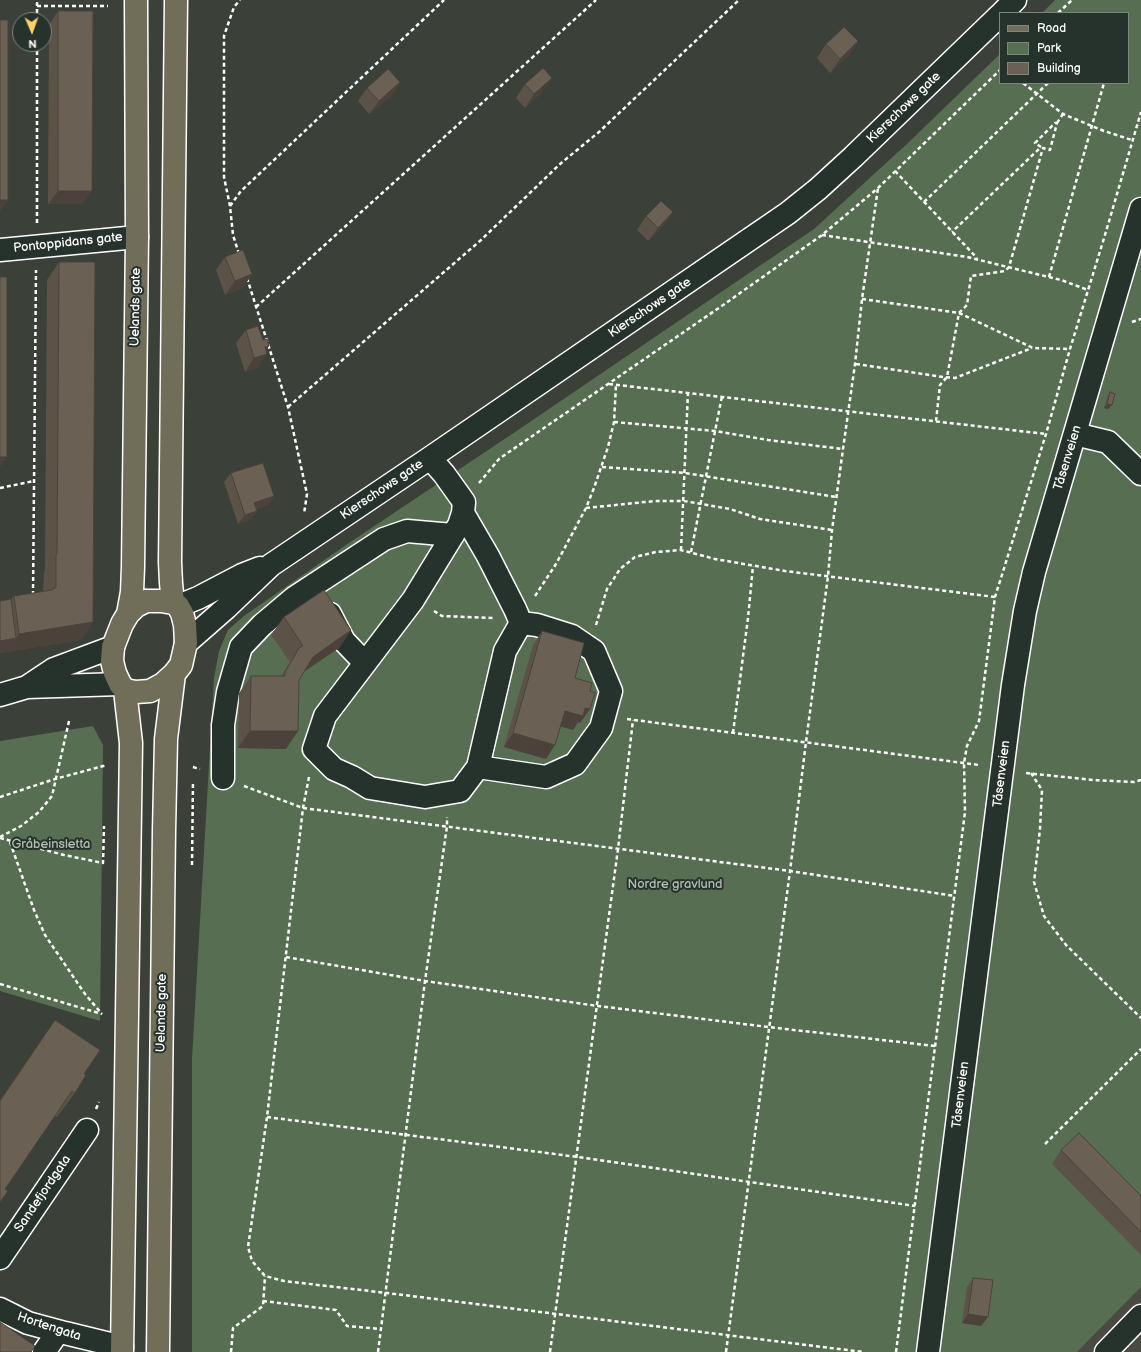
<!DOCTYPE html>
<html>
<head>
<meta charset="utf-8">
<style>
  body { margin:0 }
  #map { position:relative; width:1141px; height:1352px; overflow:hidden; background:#3b4039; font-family:"Balsamiq Sans",sans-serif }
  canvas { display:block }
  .legend { position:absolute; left:999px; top:12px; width:130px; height:72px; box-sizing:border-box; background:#26332d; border:1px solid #7d8581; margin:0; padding:5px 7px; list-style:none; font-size:12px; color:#fff }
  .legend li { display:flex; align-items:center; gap:8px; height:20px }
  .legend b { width:20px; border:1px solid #7d8581 }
  .north { position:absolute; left:12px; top:12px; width:40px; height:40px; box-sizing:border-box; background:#26332d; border:1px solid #7d8581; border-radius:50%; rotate:178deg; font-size:11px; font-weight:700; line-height:16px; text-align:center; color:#fff }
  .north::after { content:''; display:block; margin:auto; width:14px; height:18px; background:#ffd166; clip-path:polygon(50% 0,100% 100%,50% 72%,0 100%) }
</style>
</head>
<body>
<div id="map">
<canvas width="1141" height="1352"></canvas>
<ul class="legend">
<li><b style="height:5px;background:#706e59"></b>Road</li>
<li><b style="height:11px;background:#586e52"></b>Park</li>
<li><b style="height:11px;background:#6b6054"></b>Building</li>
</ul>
<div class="north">N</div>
</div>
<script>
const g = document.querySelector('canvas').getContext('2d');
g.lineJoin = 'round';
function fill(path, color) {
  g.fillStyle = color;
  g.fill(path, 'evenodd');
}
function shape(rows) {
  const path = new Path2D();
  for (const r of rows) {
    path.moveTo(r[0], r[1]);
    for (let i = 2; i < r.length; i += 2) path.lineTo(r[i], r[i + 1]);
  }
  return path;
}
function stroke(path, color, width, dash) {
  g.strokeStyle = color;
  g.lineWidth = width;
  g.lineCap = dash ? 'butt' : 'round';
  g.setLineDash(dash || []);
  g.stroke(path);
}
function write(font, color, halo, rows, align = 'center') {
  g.font = font + ' "Balsamiq Sans",sans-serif';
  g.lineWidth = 4;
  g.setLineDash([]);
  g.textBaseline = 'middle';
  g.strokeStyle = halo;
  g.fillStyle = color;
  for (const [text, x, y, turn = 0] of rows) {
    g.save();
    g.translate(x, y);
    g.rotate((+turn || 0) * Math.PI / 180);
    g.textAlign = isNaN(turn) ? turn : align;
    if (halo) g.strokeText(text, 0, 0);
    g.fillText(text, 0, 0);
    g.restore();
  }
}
fill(shape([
  [1141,1287,1141,1352,1077,1352]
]), '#494a41');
fill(shape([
  [1055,0,1141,0,1141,1287,1077,1352,192,1352,192,1059,214,678,219,651,228,630,244,616,343,547,518,430,814,229,909,142,1000,54,1000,83,1128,83,1128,13,1042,13],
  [93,726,103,745,100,1021,0,991,0,741]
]), '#586e52');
const minor = shape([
  [1002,13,1015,0],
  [0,250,137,237],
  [1075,434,1108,442,1141,474],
  [430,458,444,474,464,502,463,513,459,525,413,600,325,716,314,749,334,769,352,777,370,788,425,797,460,791,478,767,505,651,521,623,537,625,572,636,594,651,611,691,601,728,575,764,546,777,478,767],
  [463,513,488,556,515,609,521,623],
  [178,606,198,598,242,575,260,568],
  [330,614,344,641,365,663],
  [186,643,226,608,271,565,430,458,788,213,818,189,853,157,1000,15],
  [27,687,54,669,113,647],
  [0,695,27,687,120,684],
  [223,778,223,725,228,692,241,647,262,625,294,598,384,539,407,531,453,535],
  [0,1258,87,1130],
  [0,1309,28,1323,65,1333,122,1347],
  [44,1352,58,1332],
  [928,1352,1013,685,1025,611,1034,572,1141,209],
  [1106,1352,1141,1316]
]);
const major = shape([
  [146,601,161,601,173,603,178,606,182,613,185,625,186,643,181,665,174,674,163,684,150,691,136,692,125,690,120,684,115,673,112,661,113,647,122,624,128,614,136,606,146,601],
  [173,603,171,583,170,562,176,0],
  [128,614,132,592,133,567,137,237,136,0],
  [122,1352,131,743,125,690],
  [158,1352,164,831,166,739,174,674]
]);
stroke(minor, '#fff', 25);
stroke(major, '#fff', 25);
stroke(shape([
  [37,6,108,6],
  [1058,13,1072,0],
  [37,20,37,0],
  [1023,83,1063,114,1104,131,1132,140],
  [1057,123,1063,114],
  [895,171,977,258],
  [924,202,1048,83],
  [230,206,241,191,444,0],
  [37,223,37,44],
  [822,235,967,257,1061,280,1088,290],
  [239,254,233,235,230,206,224,177,224,36,234,7,240,0],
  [1049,277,1104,83],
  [247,278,288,407,307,494,304,514],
  [862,299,959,313,1033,348,1070,349],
  [256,307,596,0],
  [1132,322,1141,319],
  [856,364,943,377,955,378,1032,348],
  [609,384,1046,434],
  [288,407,481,240,560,164,599,132,739,0],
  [936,421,940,385,947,377,959,313,967,305,971,276,1005,271,1009,267,1043,148,1050,150,1057,123,1055,123,1035,143,1041,147,952,232],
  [614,422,715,431,768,440,843,449],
  [602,467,685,473,836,497],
  [479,483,499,459,509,452,726,303,822,235,878,188,1000,70],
  [0,488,34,481],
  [586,508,655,501,684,501,730,509,760,519,832,530],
  [681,550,688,392],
  [691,552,722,396],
  [33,595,36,270],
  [535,596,556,564,586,508,594,488,608,447,614,422,616,385],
  [434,611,442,616,493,618],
  [596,625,607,589,620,569,635,557,656,552,681,550,715,559,785,571,995,597],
  [627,719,979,765],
  [733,733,748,618,753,566],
  [193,767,200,769],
  [1026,773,1093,780,1134,782,1141,780],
  [1031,773,1042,790,1040,829,1034,882,1044,916,1066,945,1141,1018],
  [309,777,303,808,267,1117,248,1247,252,1261,265,1276,284,1281,387,1293,863,1352],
  [244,786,303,808,790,871,955,896],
  [0,797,55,779,107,765],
  [0,837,21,826,39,812,52,796,69,721],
  [0,838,64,855,103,863,104,826],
  [10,842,34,910,45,935,85,994,102,1014],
  [192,865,193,781],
  [286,957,425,981,598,1006,768,1027,935,1046],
  [0,984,102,1014],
  [96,1109,99,1102],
  [267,1117,578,1157,915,1206],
  [1045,1144,1141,1049],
  [263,1301,336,1310,347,1326,381,1329],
  [231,1352,233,1328,263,1306,265,1276],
  [378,1352,425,981,447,826,447,817],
  [550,1352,618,849,633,720],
  [726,1352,790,871,806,742,828,576,832,530,843,449,855,364,862,299,878,188],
  [896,1352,965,812,964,763,967,746,979,721,995,597,1046,434,1070,349,1105,235,1141,112]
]), '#fff', 2.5, [4, 3]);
stroke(minor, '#26332d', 22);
stroke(major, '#706e59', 22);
fill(shape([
  [58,11,83,204,48,204,49,25],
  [858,41,849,55,830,73,817,58,826,44],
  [400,82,391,96,369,114,358,101,367,88],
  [525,84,542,92,525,108,516,98],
  [673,212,663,226,648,241,637,230,646,216],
  [225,257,252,274,243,288,225,295,216,270],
  [59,262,93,622,80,640,0,653,0,601,11,600,14,596,43,592,44,572,45,570,47,280],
  [246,330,263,340,269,346,266,350,258,367,245,372,236,343],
  [1110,392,1112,405,1108,409,1104,408,1107,397],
  [231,473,274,496,268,505,256,509,257,511,250,520,238,524,224,482],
  [284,617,351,630,339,648,304,672,299,680,286,749,238,748,239,693,251,676,281,676,290,662,271,635],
  [542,631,575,678,590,691,590,709,580,723,578,722,573,730,560,726,546,759,504,747,533,645],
  [55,1020,84,1074,75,1093,57,1117,55,1116,5,1189,0,1202,0,1100],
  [1061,1150,1141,1196,1141,1255,1052,1164],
  [973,1278,988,1317,981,1326,962,1323,967,1287]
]), '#5c5348');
fill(shape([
  [858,41,849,55,830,73,840,59],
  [552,78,542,92,525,108,534,94],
  [400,82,391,96,369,114,379,101],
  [58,191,92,191,83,204,48,204],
  [0,200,8,200,0,211],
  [673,212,663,226,648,241,658,228],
  [252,274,243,288,225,295,235,281],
  [269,346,262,355,267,354,258,367,245,372,254,358,265,347],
  [1107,404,1112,405,1108,409,1104,408],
  [0,457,7,457,0,467],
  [274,496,268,505,247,512,254,503],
  [257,511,250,520,238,524,245,515],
  [93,622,80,640,7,652,19,634],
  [351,630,339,648,300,674,313,657],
  [16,638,7,652,0,653,0,641],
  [585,708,590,709,580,723,578,722,573,730,555,725,565,711],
  [250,731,298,731,286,749,238,748],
  [513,733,555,745,546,759,504,747],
  [968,1314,988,1317,981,1326,962,1323]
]), '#4b433b');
const building = shape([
  [58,11,93,11,92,191,58,191,58,11],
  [0,20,8,20,8,200,0,200,0,20],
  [844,27,858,41,840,59,826,44,844,27],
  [543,68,552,78,534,94,525,84,543,68],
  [388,69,400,82,379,101,367,88,388,69],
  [661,201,673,212,658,228,646,216,661,201],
  [243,250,252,274,235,281,225,257,243,250],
  [59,262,95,262,93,622,19,634,14,596,52,590,56,587,56,555,57,554,59,262],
  [0,277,7,277,7,457,0,457,0,277],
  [258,326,263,340,267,339,269,346,265,347,267,354,254,358,246,330,258,326],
  [1110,392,1115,394,1112,405,1107,404,1110,392],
  [263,463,274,496,254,503,257,511,245,515,231,473,263,463],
  [324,590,351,630,313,657,299,680,298,731,250,731,251,676,285,676,285,672,291,662,299,648,303,646,284,617,324,590],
  [11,599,16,638,0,641,0,601,11,599],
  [542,631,584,643,575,678,592,683,590,691,595,693,590,709,585,708,583,716,565,711,555,745,513,733,542,631],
  [55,1020,100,1050,84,1074,86,1075,75,1093,72,1091,5,1189,8,1191,0,1202,0,1101,55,1020],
  [1079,1133,1141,1196,1141,1232,1061,1150,1079,1133],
  [973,1278,993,1280,988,1317,968,1314,973,1278],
  [0,1322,35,1346,31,1352,0,1352,0,1322]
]);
fill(building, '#6b6054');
stroke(building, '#4b433b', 1);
write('13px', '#fff', '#26332d', [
  ["Kierschows gate",904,108,-44],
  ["Pontoppidans gate",68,243,-6],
  ["Uelands gate",136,307,-89],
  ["Kierschows gate",650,308,-34],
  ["Tåsenveien",1068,458,-73],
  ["Kierschows gate",382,490,-34],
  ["Tåsenveien",1002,774,-83],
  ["Uelands gate",162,1013,-89],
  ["Tåsenveien",961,1095,-83],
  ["Sandefjordgata",43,1194,-56],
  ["Hortengata",49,1327,18]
]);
write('13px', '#b4beb1', '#26332d', [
  ["Gråbeinsletta",51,845],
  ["Nordre gravlund",675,885]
]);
</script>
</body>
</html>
